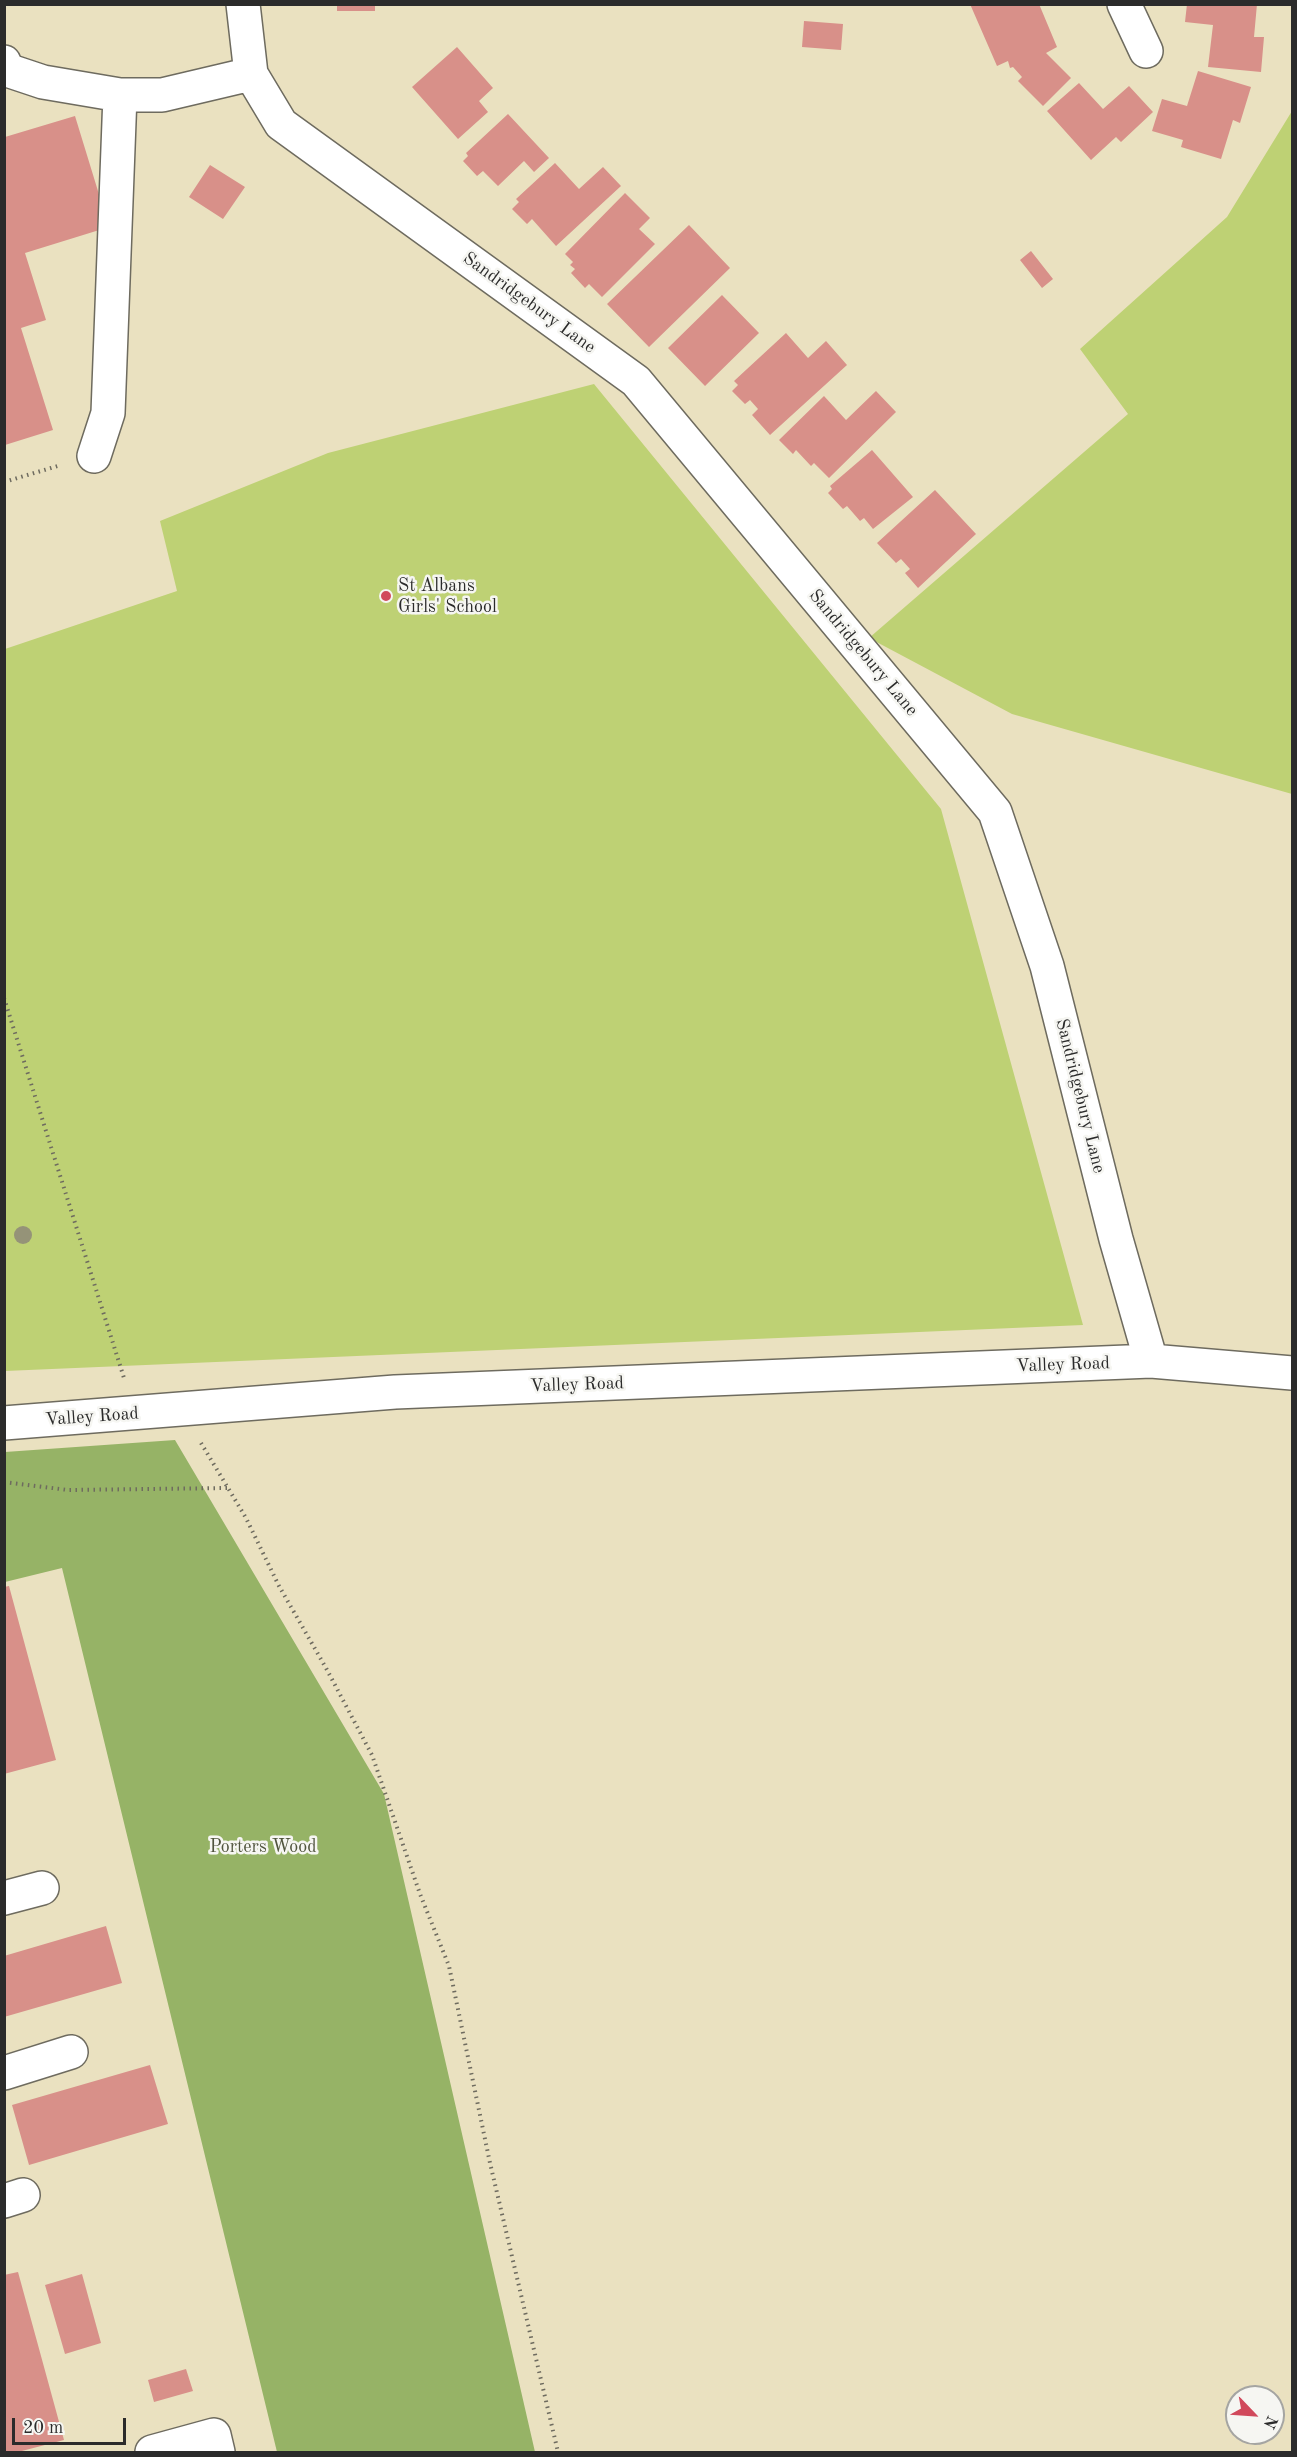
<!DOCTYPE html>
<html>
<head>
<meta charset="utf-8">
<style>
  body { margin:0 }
  #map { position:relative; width:1297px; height:2457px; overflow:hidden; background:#eae1c0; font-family:"Old Standard TT",serif }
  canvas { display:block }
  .frame { position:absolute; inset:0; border:6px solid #2b2b2b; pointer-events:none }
  .north { position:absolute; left:1225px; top:2385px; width:60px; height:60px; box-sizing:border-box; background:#f6f6f2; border:2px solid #a5a5a2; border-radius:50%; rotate:115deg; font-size:16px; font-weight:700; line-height:24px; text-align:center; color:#2b2b2b }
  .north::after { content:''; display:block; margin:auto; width:21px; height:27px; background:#d1495b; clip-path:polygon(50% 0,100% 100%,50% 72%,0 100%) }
  .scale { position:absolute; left:12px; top:2418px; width:114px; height:27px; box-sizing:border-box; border:3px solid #2b2b2b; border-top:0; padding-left:8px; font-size:18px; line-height:21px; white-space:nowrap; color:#2b2b2b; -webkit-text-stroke:4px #f6f6f2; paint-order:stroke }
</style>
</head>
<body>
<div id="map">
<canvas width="1297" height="2457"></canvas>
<div class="frame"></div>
<div class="north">N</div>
<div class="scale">20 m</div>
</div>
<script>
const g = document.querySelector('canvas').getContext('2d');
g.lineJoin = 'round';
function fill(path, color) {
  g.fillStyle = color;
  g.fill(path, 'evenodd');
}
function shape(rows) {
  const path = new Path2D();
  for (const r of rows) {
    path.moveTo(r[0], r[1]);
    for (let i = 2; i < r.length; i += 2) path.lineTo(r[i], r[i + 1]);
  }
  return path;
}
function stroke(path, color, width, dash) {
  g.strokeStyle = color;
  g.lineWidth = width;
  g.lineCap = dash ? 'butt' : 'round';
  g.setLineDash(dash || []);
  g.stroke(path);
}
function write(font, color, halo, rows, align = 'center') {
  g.font = font + ' "Old Standard TT",serif';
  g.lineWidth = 5;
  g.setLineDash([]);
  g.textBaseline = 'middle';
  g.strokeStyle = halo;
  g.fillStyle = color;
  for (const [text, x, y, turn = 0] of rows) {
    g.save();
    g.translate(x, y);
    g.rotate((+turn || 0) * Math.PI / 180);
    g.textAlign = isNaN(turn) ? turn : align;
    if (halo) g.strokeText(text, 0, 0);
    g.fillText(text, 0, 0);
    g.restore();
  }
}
fill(shape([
  [1292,111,1292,794,1012,714,869,638,1128,414,1080,349,1227,217],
  [594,384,941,809,1083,1325,5,1371,5,649,177,591,160,521,328,453]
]), '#bed174');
fill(shape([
  [175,1440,384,1794,535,2452,277,2452,62,1568,5,1582,5,1452]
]), '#96b366');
fill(shape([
  [337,4,375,4,375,11,337,11],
  [970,4,1039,4,1057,47,1046,53,1071,78,1043,106,1018,81,1022,77,1013,67,1010,68,1008,61,997,66],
  [1187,4,1257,4,1254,37,1264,37,1261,72,1208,67,1213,25,1185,22],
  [804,21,843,24,841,50,802,47],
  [457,47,493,88,479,101,488,112,458,139,412,87],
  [1198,71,1251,87,1240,123,1233,120,1221,159,1181,147,1183,140,1152,131,1162,99,1187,106],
  [1079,83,1103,109,1129,86,1153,112,1121,142,1116,137,1091,160,1047,111],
  [508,114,549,158,534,172,524,161,498,186,483,171,477,176,463,161,468,156,466,153],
  [75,116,109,227,25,253,46,320,21,328,53,430,5,445,5,137],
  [555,163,579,189,603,167,621,186,556,246,532,219,527,224,512,209,519,202,516,199],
  [210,165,245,187,223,219,189,197],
  [625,193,650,218,639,229,655,244,602,297,589,284,585,288,571,273,575,269,570,265,573,262,565,254],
  [689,225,730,268,649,347,607,304],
  [1031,251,1053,279,1042,288,1020,260],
  [722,295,759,333,705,386,668,348],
  [786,333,808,358,826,341,847,365,770,435,752,415,758,409,750,400,745,404,732,391,738,385,734,381],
  [876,391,896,412,829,478,814,463,811,466,796,450,793,454,779,440,824,396,846,420],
  [872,450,913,497,873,529,864,518,860,521,847,506,843,509,828,493,832,489,830,486],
  [935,490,976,534,918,588,905,573,910,569,901,559,896,563,877,543],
  [9,1586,56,1760,4,1774,4,1587],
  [106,1926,122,1983,4,2017,4,1956],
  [150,2065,168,2124,29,2165,12,2105],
  [18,2272,64,2440,18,2452,4,2452,4,2275],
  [82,2274,101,2343,65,2354,45,2285],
  [186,2369,193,2391,154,2402,148,2380]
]), '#d89089');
const minor = shape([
  [243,4,251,74,281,124,636,381,995,812,1047,966,1116,1239,1151,1361],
  [1124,4,1146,51],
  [4,62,7,70,43,82,120,95,162,95,251,74],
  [94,456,108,413,120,95],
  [4,1423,395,1392,1151,1361,1292,1373],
  [4,1898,42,1888],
  [4,2073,71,2052],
  [4,2201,23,2195],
  [152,2452,214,2435,218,2452]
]);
stroke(minor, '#6e6b5f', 36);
stroke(shape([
  [4,482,61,465],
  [4,998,124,1378],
  [201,1443,246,1518,279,1586,326,1668,372,1755,420,1894,449,1966,490,2163,558,2452],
  [4,1482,68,1490,228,1488]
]), '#6e6b5f', 4, [1.5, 4.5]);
stroke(minor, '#fff', 33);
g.fillStyle = '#959378';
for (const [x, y] of [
  [23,1235]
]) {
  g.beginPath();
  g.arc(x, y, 9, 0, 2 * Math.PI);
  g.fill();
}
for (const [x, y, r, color] of [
  [386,596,6,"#d1495b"]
]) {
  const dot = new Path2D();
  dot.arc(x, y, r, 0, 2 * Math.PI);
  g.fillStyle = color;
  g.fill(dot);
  stroke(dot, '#f6f6f2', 2);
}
write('18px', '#2b2b2b', '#f6f6f2', [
  ["Sandridgebury Lane",529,303,36],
  ["Sandridgebury Lane",863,653,50],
  ["Sandridgebury Lane",1080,1096,76],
  ["Valley Road",1063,1365,-2],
  ["Valley Road",577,1385,-2],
  ["Valley Road",92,1417,-4]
]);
write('18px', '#2b2b2b', '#f6f6f2', [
  ["St Albans",398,586],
  ["Girls' School",398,607]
], 'left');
write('18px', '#50543d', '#f6f6f2', [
  ["Porters Wood",263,1847]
]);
</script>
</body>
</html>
